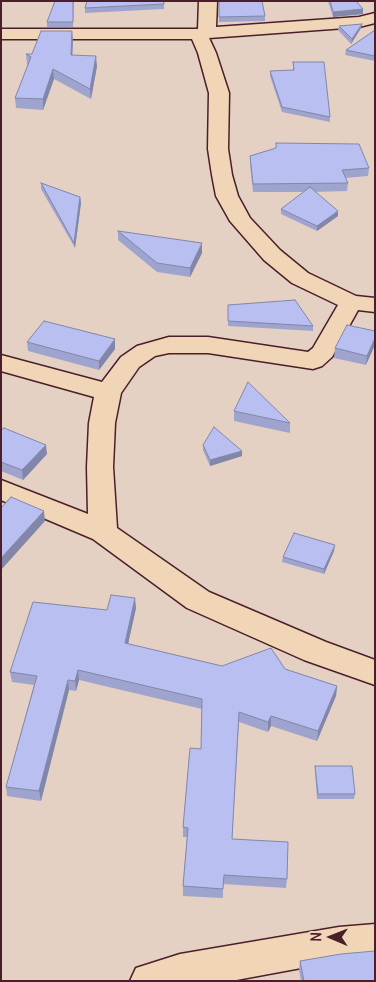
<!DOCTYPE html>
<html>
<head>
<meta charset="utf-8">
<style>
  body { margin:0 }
  #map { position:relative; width:376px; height:982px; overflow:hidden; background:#e5d1c3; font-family:Delius,sans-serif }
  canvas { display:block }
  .frame { position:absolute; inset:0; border:2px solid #4a1f2b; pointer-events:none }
  .north { position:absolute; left:306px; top:912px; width:50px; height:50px; -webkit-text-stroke:4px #f0d6b7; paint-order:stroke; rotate:271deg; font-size:14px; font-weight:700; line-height:20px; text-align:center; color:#4a1f2b }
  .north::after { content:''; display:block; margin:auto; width:18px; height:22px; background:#4a1f2b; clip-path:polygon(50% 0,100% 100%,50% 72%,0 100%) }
</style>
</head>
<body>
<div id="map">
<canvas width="376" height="982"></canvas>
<div class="frame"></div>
<div class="north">N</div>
</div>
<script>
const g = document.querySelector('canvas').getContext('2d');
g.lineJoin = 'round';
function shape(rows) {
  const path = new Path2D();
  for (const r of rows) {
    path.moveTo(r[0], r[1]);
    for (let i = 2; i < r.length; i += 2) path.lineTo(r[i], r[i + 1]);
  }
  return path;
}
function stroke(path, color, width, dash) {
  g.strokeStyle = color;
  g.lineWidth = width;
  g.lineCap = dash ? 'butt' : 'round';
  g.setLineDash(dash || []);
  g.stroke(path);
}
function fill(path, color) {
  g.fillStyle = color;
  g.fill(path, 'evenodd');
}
const minor = shape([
  [199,1,217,1,216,27,359,17,375,13,375,23,359,27,209,38,216,53,229,93,228,149,232,175,238,196,250,218,280,250,308,273,356,296,375,298,375,312,358,310,332,357,322,366,313,369,208,353,169,353,155,356,139,367,121,393,115,423,113,467,117,528,209,592,326,642,375,660,375,685,304,660,187,608,93,539,1,500,1,480,88,514,87,467,89,423,94,397,1,371,1,355,102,382,121,357,137,346,169,337,208,337,308,352,313,348,338,305,292,283,264,260,230,221,216,196,212,175,208,149,209,93,198,53,192,39,1,39,1,29,198,29,199,1],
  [375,924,375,958,339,961,231,981,130,981,136,968,180,954,339,927,375,924]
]);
stroke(minor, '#4a1f2b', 3);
fill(minor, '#f0d6b7');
fill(shape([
  [55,1,74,1,73,27,47,27,47,22],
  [164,1,164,9,85,13,85,8],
  [219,1,265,16,265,21,219,22],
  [328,1,356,1,363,9,363,14,333,17],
  [339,26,361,28,351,44,338,30],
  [375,30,375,61,345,55,346,50],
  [72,31,72,55,97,66,91,99,54,79,43,110,16,108,15,98,28,65,27,65,26,54,32,54],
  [293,62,330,117,330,122,282,112,270,76,270,71,293,70],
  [276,143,369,168,368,176,345,178,348,183,347,191,315,192,338,211,338,216,317,231,281,214,281,209,304,192,253,192,250,164,250,156,276,148],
  [41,183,80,197,81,203,75,248,41,189],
  [118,231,202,253,190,277,157,272,118,240],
  [228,305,313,326,313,331,228,326],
  [375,331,366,365,334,358,335,348],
  [27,342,115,349,99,370,28,351],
  [234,411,290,423,290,433,234,421],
  [1,430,47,454,23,480,1,471],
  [203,445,242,456,210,466,203,450],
  [334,551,324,574,282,562,283,557],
  [136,608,128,644,222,666,285,669,337,686,336,696,317,741,271,726,268,732,239,722,232,839,287,879,286,888,223,884,223,898,183,896,183,886,187,837,183,837,183,827,201,749,202,709,79,680,76,691,69,690,41,801,7,796,6,787,34,685,12,682,10,672,107,610],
  [315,766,355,794,354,799,317,799,315,771],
  [300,961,375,981,301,981,299,970]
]), '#9fa4cf');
fill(shape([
  [363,9,363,14,333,17,333,12],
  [362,24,361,28,351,44,352,39],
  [72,31,73,41,72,65,71,55],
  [96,56,97,66,91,99,90,89],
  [53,69,54,79,43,110,43,99],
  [80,197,81,203,75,248,74,243],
  [338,211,338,216,317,231,317,226],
  [202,243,202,253,190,277,190,268],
  [375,338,375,345,366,365,367,356],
  [115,339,115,349,99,370,99,361],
  [46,445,47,454,23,480,22,470],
  [242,451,242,456,210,466,210,460],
  [44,511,45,521,1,570,1,558],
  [335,545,334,551,324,574,324,569],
  [135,598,136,608,126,653,125,643],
  [78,670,79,680,76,691,75,681],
  [68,680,69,690,41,801,39,791],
  [337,686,336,696,317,741,318,731],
  [271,716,271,726,268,732,268,722]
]), '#8286a9');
const building = shape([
  [55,1,73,1,73,22,47,22,55,1],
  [87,1,164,1,164,4,85,8,87,1],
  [219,1,262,1,265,16,219,17,219,1],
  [330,1,356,1,363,9,333,12,330,1],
  [362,24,352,39,339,26,362,24],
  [375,30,375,56,346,50,375,30],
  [41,31,72,31,71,55,96,56,90,89,53,69,43,99,15,98,31,57,26,54,32,54,41,31],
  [293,62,324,62,330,117,282,107,270,71,294,70,293,62],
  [276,143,359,144,369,168,342,170,348,183,253,184,250,156,276,148,276,143],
  [41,183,80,197,74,243,41,183],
  [310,187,338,211,317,226,281,209,310,187],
  [118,231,202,243,190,268,157,263,118,231],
  [295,300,313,326,228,321,228,305,295,300],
  [44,321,115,339,99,361,27,342,44,321],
  [347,325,375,331,375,338,367,356,335,348,347,325],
  [248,382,290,423,234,411,248,382],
  [214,427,242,451,210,460,203,445,214,427],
  [4,428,46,445,22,470,1,462,1,430,4,428],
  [11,497,44,511,1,558,1,508,11,497],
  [294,533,335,545,324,569,283,557,294,533],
  [111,595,135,598,125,643,222,666,271,648,285,669,337,686,318,731,271,716,268,722,239,712,232,839,288,842,287,879,224,875,223,889,183,886,188,828,183,827,190,748,201,749,202,699,78,670,75,681,68,680,39,791,6,787,37,676,10,672,33,602,107,610,111,595],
  [315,766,352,766,355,794,318,794,315,766],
  [375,951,375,981,304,981,300,961,341,954,375,951]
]);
fill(building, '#b9bff1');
stroke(building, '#8286a9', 1);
</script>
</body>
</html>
